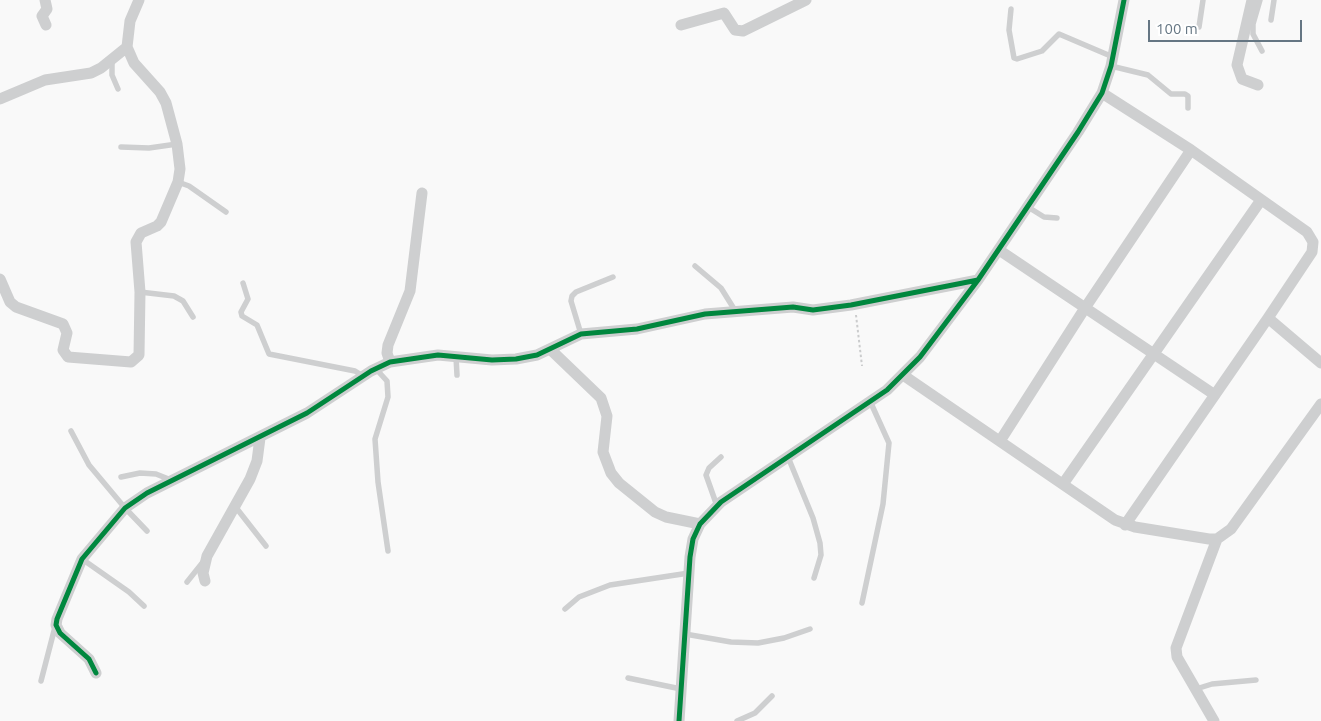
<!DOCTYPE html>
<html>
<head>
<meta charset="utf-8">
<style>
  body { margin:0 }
  #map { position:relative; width:1321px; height:721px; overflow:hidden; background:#f9f9f9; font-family:Ubuntu,sans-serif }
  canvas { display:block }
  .scale { position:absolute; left:1148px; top:20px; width:154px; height:22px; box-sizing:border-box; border:2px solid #657683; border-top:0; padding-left:6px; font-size:15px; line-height:18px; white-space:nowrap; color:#657683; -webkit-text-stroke:4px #fff; paint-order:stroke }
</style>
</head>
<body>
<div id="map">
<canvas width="1321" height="721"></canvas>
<div class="scale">100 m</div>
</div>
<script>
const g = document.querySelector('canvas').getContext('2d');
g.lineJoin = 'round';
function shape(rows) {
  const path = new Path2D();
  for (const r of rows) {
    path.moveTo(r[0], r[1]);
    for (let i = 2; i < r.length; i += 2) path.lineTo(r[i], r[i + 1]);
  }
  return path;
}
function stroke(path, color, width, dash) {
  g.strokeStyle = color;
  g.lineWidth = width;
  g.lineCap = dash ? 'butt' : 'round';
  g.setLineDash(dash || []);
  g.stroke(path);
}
stroke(shape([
  [856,315,862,366]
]), '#cbcccd', 2, [2.5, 2.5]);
stroke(shape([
  [1260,0,1253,24,1253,34,1262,51],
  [1011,9,1009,30,1014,58,1017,59,1042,51,1059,34,1113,57],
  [1271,20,1274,0],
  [1199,27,1203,0],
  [112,61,112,75,118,89],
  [1111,66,1148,75,1171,94,1185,94,1188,96,1188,108],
  [121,147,149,148,177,144],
  [178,182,189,186,226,212],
  [1028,207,1044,217,1057,218],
  [695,266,721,288,736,312],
  [243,283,248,299,241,312,242,316,257,325,269,354,355,371,363,376],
  [140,292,174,296,183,301,193,317],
  [581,334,571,301,572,296,576,292,613,277],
  [456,357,457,375],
  [376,369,387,381,388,397,375,439,378,482,388,551],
  [71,431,89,465,125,508,147,531],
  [788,457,813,518,820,543,821,555,814,578],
  [121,477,140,473,156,474,171,480],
  [234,505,266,546],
  [717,506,706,475,709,468,721,457],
  [82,559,129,592,144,606],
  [187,582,203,562],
  [862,603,883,504,889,443,870,401],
  [565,609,579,597,610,585,689,573],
  [685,634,731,642,758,643,784,638,810,629],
  [628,678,681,689],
  [41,681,55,627],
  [1196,689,1212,684,1256,680],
  [737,721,755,713,772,696]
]), '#cecfd0', 5.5);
stroke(shape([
  [45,0,47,9,42,16,46,25],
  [1252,0,1237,65,1242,79,1258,85],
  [681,25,724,13,735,30,743,31,806,0],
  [1102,93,1191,150,1307,232,1313,242,1312,252,1268,318,1125,525],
  [0,99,45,80,91,73,101,68,127,47],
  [999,250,1215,395],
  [0,279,10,302,16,307,63,324,67,333,63,350,68,357,131,362,139,355,140,292,136,242,141,233,157,226,161,222,178,182,180,169,177,144,166,103,160,92,134,63,127,47,130,21,139,0],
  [1268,318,1321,363],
  [551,350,601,398,607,416,603,452,611,473,619,483,655,512,666,517,700,524],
  [390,362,387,353,388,345,410,291,422,193],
  [903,375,1115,520,1135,527,1209,539,1217,539,1231,529,1321,404],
  [1000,441,1085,308,1191,150],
  [1063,484,1261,200],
  [205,581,203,573,207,556,250,479,257,461,260,438],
  [96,673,89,659,60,633,56,625,57,619,82,559,125,508,147,493,307,413,371,371,390,362,438,355,492,360,516,359,537,355,581,334,637,329,705,314,793,307,813,310,851,305,978,280],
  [679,721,690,557,693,539,700,524,721,502,887,390,920,357,978,280,1078,132,1102,93,1111,66,1124,0],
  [1214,721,1177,657,1176,648,1217,539]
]), '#cecfd0', 11);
stroke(shape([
  [96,673,89,659,60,633,56,625,57,619,82,559,125,508,147,493,307,413,371,371,390,362,438,355,492,360,516,359,537,355,581,334,637,329,705,314,793,307,813,310,851,305,978,280],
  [679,721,690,557,693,539,700,524,721,502,887,390,920,357,978,280,1078,132,1102,93,1111,66,1124,0]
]), '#00873e', 5);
</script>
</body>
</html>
